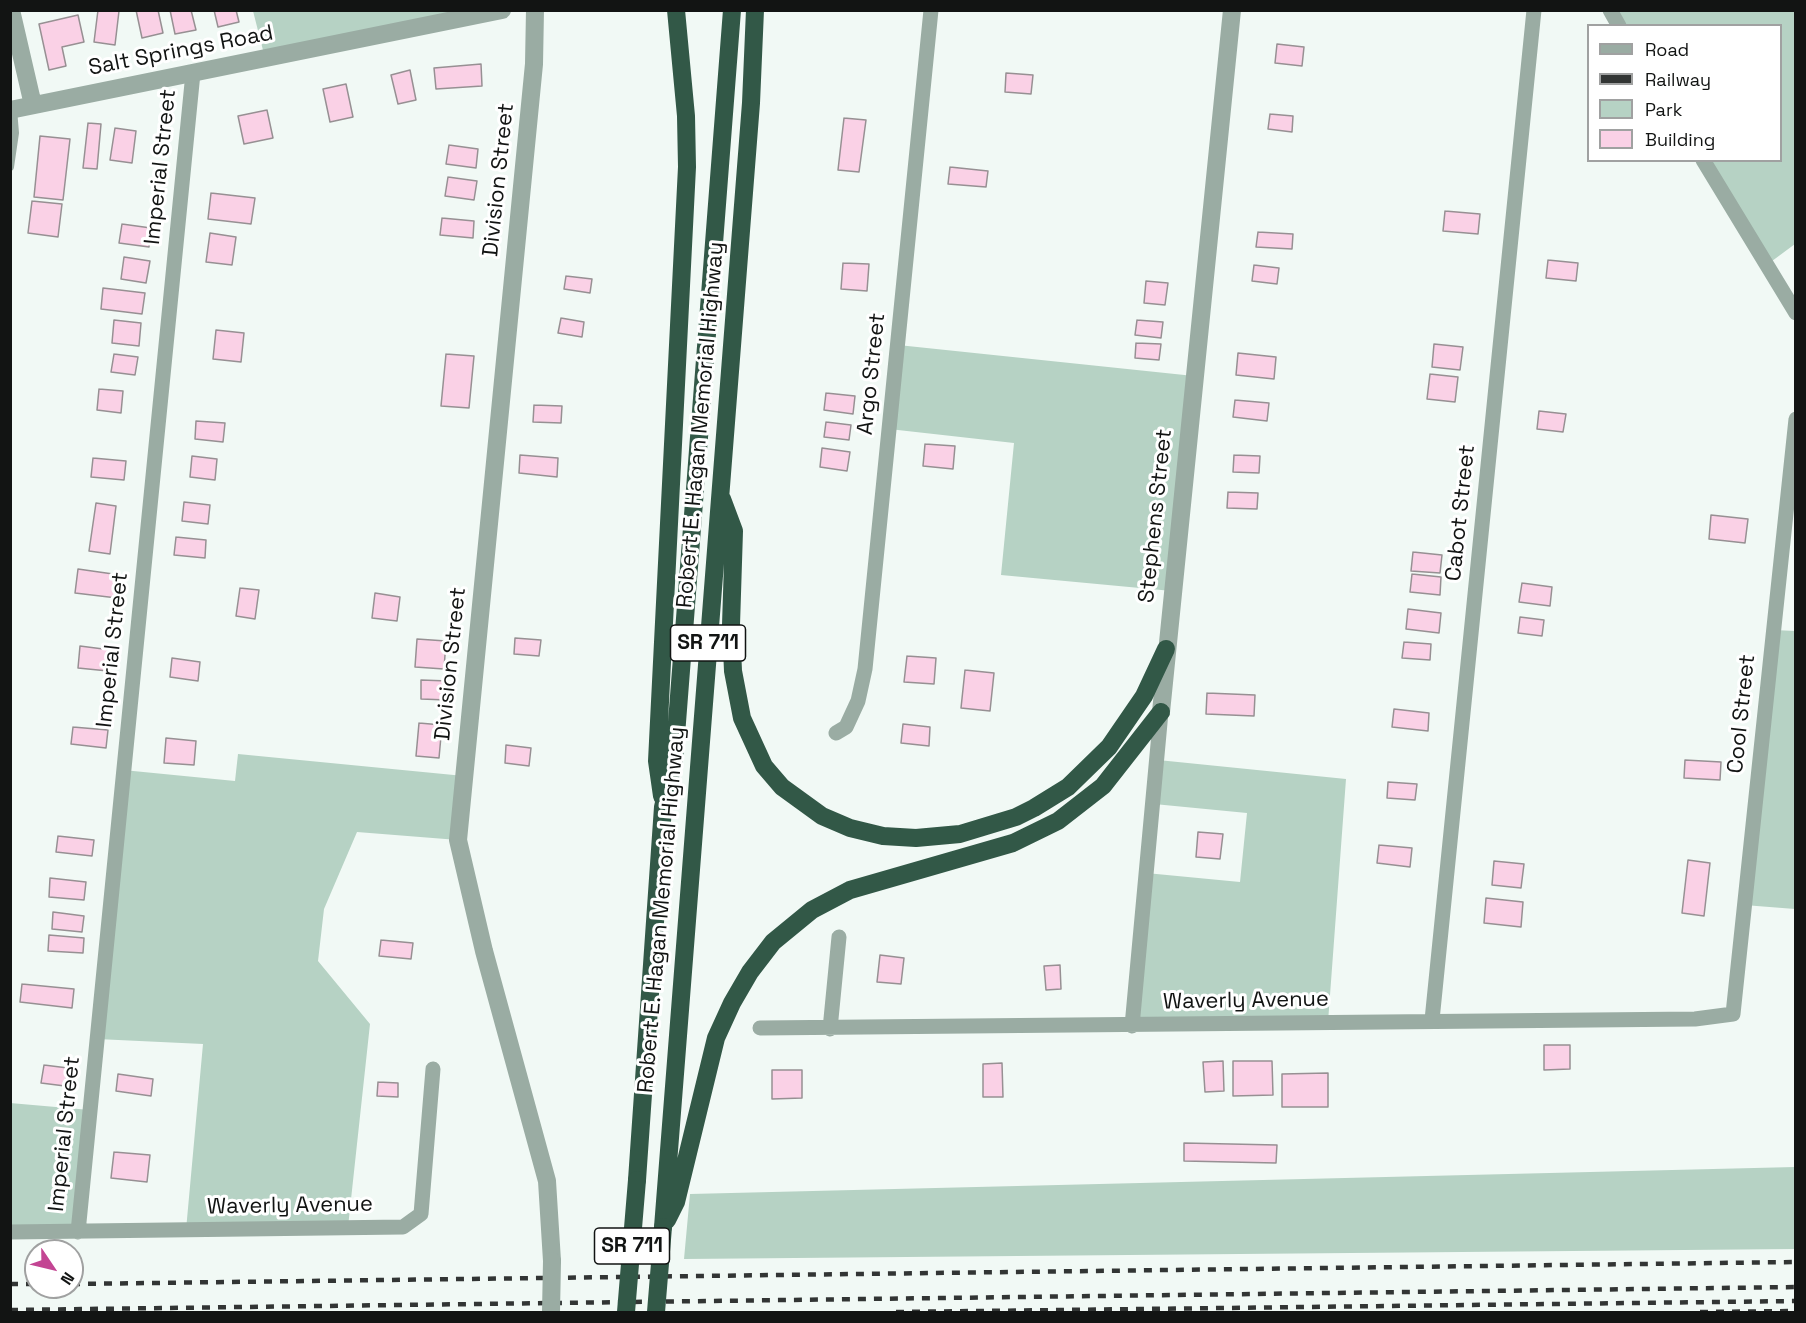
<!DOCTYPE html>
<html>
<head>
<meta charset="utf-8">
<style>
  body { margin:0 }
  #map { position:relative; width:1806px; height:1323px; overflow:hidden; background:#f1f9f5; font-family:"Space Grotesk",sans-serif }
  canvas { display:block }
  .frame { position:absolute; inset:0; border:12px solid #121413; pointer-events:none }
  .legend { position:absolute; left:1587px; top:24px; width:195px; height:138px; box-sizing:border-box; background:#fff; border:2px solid #a0a1a1; margin:0; padding:8px 10px; list-style:none; font-size:18px; color:#121413 }
  .legend li { display:flex; align-items:center; gap:12px; height:30px }
  .legend b { width:30px; border:2px solid #a0a1a1 }
  .north { position:absolute; left:24px; top:1239px; width:60px; height:60px; box-sizing:border-box; background:#fff; border:2px solid #a0a1a1; border-radius:50%; rotate:125deg; font-size:16px; font-weight:700; line-height:24px; text-align:center; color:#121413 }
  .north::after { content:''; display:block; margin:auto; width:21px; height:27px; background:#c34593; clip-path:polygon(50% 0,100% 100%,50% 72%,0 100%) }
</style>
</head>
<body>
<div id="map">
<canvas width="1806" height="1323"></canvas>
<div class="frame"></div>
<ul class="legend">
<li><b style="height:8px;background:#9aaca3"></b>Road</li>
<li><b style="height:8px;background:#323534"></b>Railway</li>
<li><b style="height:16px;background:#b6d2c4"></b>Park</li>
<li><b style="height:16px;background:#fad1e6"></b>Building</li>
</ul>
<div class="north">N</div>
</div>
<script>
const g = document.querySelector('canvas').getContext('2d');
g.lineJoin = 'round';
function fill(path, color) {
  g.fillStyle = color;
  g.fill(path, 'evenodd');
}
function shape(rows) {
  const path = new Path2D();
  for (const r of rows) {
    path.moveTo(r[0], r[1]);
    for (let i = 2; i < r.length; i += 2) path.lineTo(r[i], r[i + 1]);
  }
  return path;
}
function stroke(path, color, width, dash) {
  g.strokeStyle = color;
  g.lineWidth = width;
  g.lineCap = dash ? 'butt' : 'round';
  g.setLineDash(dash || []);
  g.stroke(path);
}
function write(font, color, halo, rows, align = 'center') {
  g.font = font + ' "Space Grotesk",sans-serif';
  g.lineWidth = 6;
  g.setLineDash([]);
  g.textBaseline = 'middle';
  g.strokeStyle = halo;
  g.fillStyle = color;
  for (const [text, x, y, turn = 0] of rows) {
    g.save();
    g.translate(x, y);
    g.rotate((+turn || 0) * Math.PI / 180);
    g.textAlign = isNaN(turn) ? turn : align;
    if (halo) g.strokeText(text, 0, 0);
    g.fillText(text, 0, 0);
    g.restore();
  }
}
fill(shape([
  [253,11,502,11,265,58],
  [1610,11,1795,11,1795,244,1768,264,1703,161,1780,160,1780,26,1619,25],
  [898,345,1194,376,1172,591,1001,575,1014,443,889,429],
  [1774,630,1795,631,1795,909,1744,905],
  [238,754,464,776,458,840,357,832,324,909,318,961,370,1024,348,1227,186,1230,203,1044,97,1039,123,770,235,781],
  [1158,760,1346,779,1328,1022,1132,1026,1146,873,1240,882,1247,813,1154,804],
  [10,1103,90,1110,78,1232,11,1232],
  [1795,1167,1795,1249,684,1259,690,1194]
]), '#b6d2c4');
const building = shape([
  [98,10,119,11,115,45,94,42,98,10],
  [136,10,158,10,163,33,142,38,136,10],
  [170,10,191,10,196,30,175,34,170,10],
  [214,10,236,10,239,22,218,27,214,10],
  [78,15,84,42,62,47,66,66,49,70,39,24,78,15],
  [1277,44,1304,47,1302,66,1275,63,1277,44],
  [481,64,482,86,436,89,434,68,481,64],
  [410,70,416,100,398,104,391,75,410,70],
  [1006,73,1033,75,1031,94,1005,92,1006,73],
  [346,84,353,117,330,122,323,89,346,84],
  [267,110,273,138,244,144,238,116,267,110],
  [1270,114,1293,116,1292,132,1268,129,1270,114],
  [844,118,866,120,859,172,838,170,844,118],
  [88,123,101,124,97,169,83,168,88,123],
  [115,128,136,131,132,163,110,160,115,128],
  [40,136,70,139,63,200,34,197,40,136],
  [449,145,478,149,476,168,446,164,449,145],
  [950,167,988,171,986,187,948,184,950,167],
  [448,177,477,181,474,200,445,196,448,177],
  [211,193,255,198,251,224,208,219,211,193],
  [32,201,62,204,58,237,28,233,32,201],
  [1445,211,1480,214,1478,234,1443,231,1445,211],
  [442,218,474,221,473,238,440,235,442,218],
  [122,224,151,228,149,247,119,243,122,224],
  [1258,232,1293,234,1292,249,1256,247,1258,232],
  [210,233,236,237,232,265,206,262,210,233],
  [124,257,150,261,146,283,121,279,124,257],
  [1548,260,1578,263,1576,281,1546,278,1548,260],
  [843,263,869,264,867,291,841,289,843,263],
  [1254,265,1279,268,1277,284,1252,281,1254,265],
  [566,276,592,279,590,293,564,289,566,276],
  [1146,281,1168,283,1165,305,1144,303,1146,281],
  [103,288,145,293,142,314,101,309,103,288],
  [561,318,584,322,582,337,558,333,561,318],
  [114,320,141,323,139,346,112,343,114,320],
  [1137,320,1163,322,1161,338,1135,335,1137,320],
  [216,330,244,333,241,362,213,359,216,330],
  [1136,343,1161,344,1159,360,1135,358,1136,343],
  [1434,344,1463,347,1460,370,1432,367,1434,344],
  [1238,353,1276,357,1274,379,1236,375,1238,353],
  [114,354,138,357,135,375,111,372,114,354],
  [446,354,474,356,469,408,441,406,446,354],
  [1430,374,1458,377,1455,402,1427,399,1430,374],
  [99,389,123,391,121,413,97,410,99,389],
  [826,393,855,396,853,414,824,410,826,393],
  [1235,400,1269,403,1267,421,1233,417,1235,400],
  [534,405,562,406,561,423,533,422,534,405],
  [1539,411,1566,414,1563,432,1537,429,1539,411],
  [196,421,225,423,223,442,195,439,196,421],
  [826,422,851,425,849,440,824,437,826,422],
  [925,444,955,446,953,469,923,466,925,444],
  [822,448,850,452,847,471,820,467,822,448],
  [520,455,558,458,557,477,519,473,520,455],
  [1234,455,1260,456,1259,473,1233,472,1234,455],
  [192,456,217,459,215,480,190,477,192,456],
  [93,458,126,461,124,480,91,477,93,458],
  [1228,492,1258,493,1257,509,1227,508,1228,492],
  [184,502,210,505,208,524,182,521,184,502],
  [96,503,116,506,110,554,89,551,96,503],
  [1711,515,1748,519,1745,543,1709,539,1711,515],
  [176,537,206,540,205,558,174,555,176,537],
  [1413,552,1442,555,1440,573,1411,571,1413,552],
  [78,569,120,575,117,598,75,593,78,569],
  [1412,574,1441,577,1440,595,1410,592,1412,574],
  [1522,583,1552,587,1550,606,1519,602,1522,583],
  [240,588,259,590,255,619,236,616,240,588],
  [375,593,400,597,397,621,372,618,375,593],
  [1408,609,1441,613,1439,633,1406,629,1408,609],
  [1520,617,1544,620,1542,636,1518,633,1520,617],
  [515,638,541,640,539,656,514,654,515,638],
  [417,639,446,641,444,669,415,667,417,639],
  [1404,642,1431,644,1430,660,1402,658,1404,642],
  [80,646,111,650,108,671,78,668,80,646],
  [907,656,936,658,934,684,904,682,907,656],
  [172,658,200,662,198,681,170,677,172,658],
  [965,670,994,673,990,711,961,708,965,670],
  [421,680,448,681,447,700,421,699,421,680],
  [1207,693,1255,695,1254,716,1206,714,1207,693],
  [1394,709,1429,713,1428,731,1392,727,1394,709],
  [419,723,442,725,439,758,416,756,419,723],
  [903,724,930,727,929,746,901,743,903,724],
  [73,727,108,730,106,748,71,744,73,727],
  [166,738,196,741,194,765,164,763,166,738],
  [506,745,531,748,529,766,505,763,506,745],
  [1685,760,1721,762,1720,780,1684,778,1685,760],
  [1388,782,1417,784,1415,800,1387,798,1388,782],
  [1198,832,1223,834,1220,859,1196,857,1198,832],
  [58,836,94,840,92,856,56,852,58,836],
  [1379,845,1412,848,1410,867,1377,863,1379,845],
  [1688,860,1710,863,1704,916,1682,913,1688,860],
  [1494,861,1524,864,1521,888,1492,885,1494,861],
  [50,878,86,882,84,900,49,897,50,878],
  [1486,898,1523,902,1521,927,1484,923,1486,898],
  [53,912,84,916,82,932,52,929,53,912],
  [49,935,84,938,83,953,48,951,49,935],
  [381,940,413,943,411,959,379,956,381,940],
  [880,955,904,958,901,984,877,982,880,955],
  [1060,965,1061,989,1046,990,1044,966,1060,965],
  [22,984,74,989,72,1008,20,1002,22,984],
  [1544,1045,1570,1045,1570,1069,1544,1070,1544,1045],
  [1223,1061,1224,1091,1205,1092,1203,1062,1223,1061],
  [1233,1061,1272,1061,1273,1095,1233,1096,1233,1061],
  [1002,1063,1003,1097,983,1097,983,1064,1002,1063],
  [44,1065,68,1068,65,1086,41,1083,44,1065],
  [772,1070,802,1070,802,1098,772,1099,772,1070],
  [1328,1073,1328,1107,1282,1107,1282,1074,1328,1073],
  [118,1074,153,1079,151,1096,116,1091,118,1074],
  [378,1082,398,1083,398,1097,377,1096,378,1082],
  [1184,1143,1277,1145,1276,1163,1184,1161,1184,1143],
  [114,1152,150,1155,147,1182,111,1178,114,1152]
]);
fill(building, '#fad1e6');
stroke(building, '#979093', 1.5);
stroke(shape([
  [10,167,15,133,13,109]
]), '#9aaca3', 8);
stroke(shape([
  [1610,10,1619,26],
  [1703,160,1796,313],
  [836,733,846,727,858,701,865,669,931,10],
  [1432,1020,1534,10],
  [1132,1026,1161,712],
  [760,1028,1695,1019,1733,1014,1796,419],
  [830,1029,839,937],
  [10,1232,403,1227,421,1214,433,1069],
  [78,1232,193,73]
]), '#9aaca3', 15);
stroke(shape([
  [11,10,33,105],
  [535,10,534,64,458,840,484,951,547,1181,552,1261],
  [10,110,502,10],
  [1161,712,1232,10]
]), '#9aaca3', 18);
stroke(shape([
  [722,499,734,531,731,625,733,671,742,718,764,766,782,787,822,816,850,828,883,836,916,838,960,834,1016,817,1034,808,1068,787,1109,747,1144,696,1166,649],
  [662,796,657,761,687,167,686,116,676,10],
  [637,1180,663,807,674,761,732,10],
  [667,1220,676,1202,716,1038,732,1003,750,972,773,942,812,910,850,890,1013,843,1058,821,1103,786,1161,712],
  [663,1227,751,103,755,10]
]), '#325847', 18);
stroke(shape([
  [10,1284,36,1284],
  [72,1284,1796,1262],
  [10,1310,1796,1287],
  [896,1312,1796,1301],
  [1700,1312,1796,1311]
]), '#323534', 4.5, [8, 8]);
stroke(shape([
  [551,1312,552,1261]
]), '#9aaca3', 18);
stroke(shape([
  [626,1312,637,1180],
  [656,1312,663,1227]
]), '#325847', 18);
for (const [x, y, w] of [
  [708,643,75],
  [632,1246,75]
]) {
  const box = new Path2D();
  box.roundRect(x - w / 2, y - 18, w, 36, 4.5);
  g.fillStyle = '#fff';
  g.fill(box);
  stroke(box, '#121413', 1.5);
}
write('bold 21px', '#121413', null, [
  ["SR 711",708,643],
  ["SR 711",632,1246]
]);
write('22px', '#121413', '#fff', [
  ["Salt Springs Road",181,51,-11],
  ["Imperial Street",161,167,-84],
  ["Division Street",499,180,-84],
  ["Argo Street",872,374,-84],
  ["Robert E. Hagan Memorial Highway",701,425,-85],
  ["Cabot Street",1461,513,-84],
  ["Stephens Street",1156,516,-84],
  ["Imperial Street",113,650,-84],
  ["Division Street",451,664,-84],
  ["Cool Street",1742,714,-84],
  ["Robert E. Hagan Memorial Highway",662,910,-85],
  ["Waverly Avenue",1246,1001,-1],
  ["Imperial Street",65,1134,-84],
  ["Waverly Avenue",290,1206,-1]
]);
</script>
</body>
</html>
